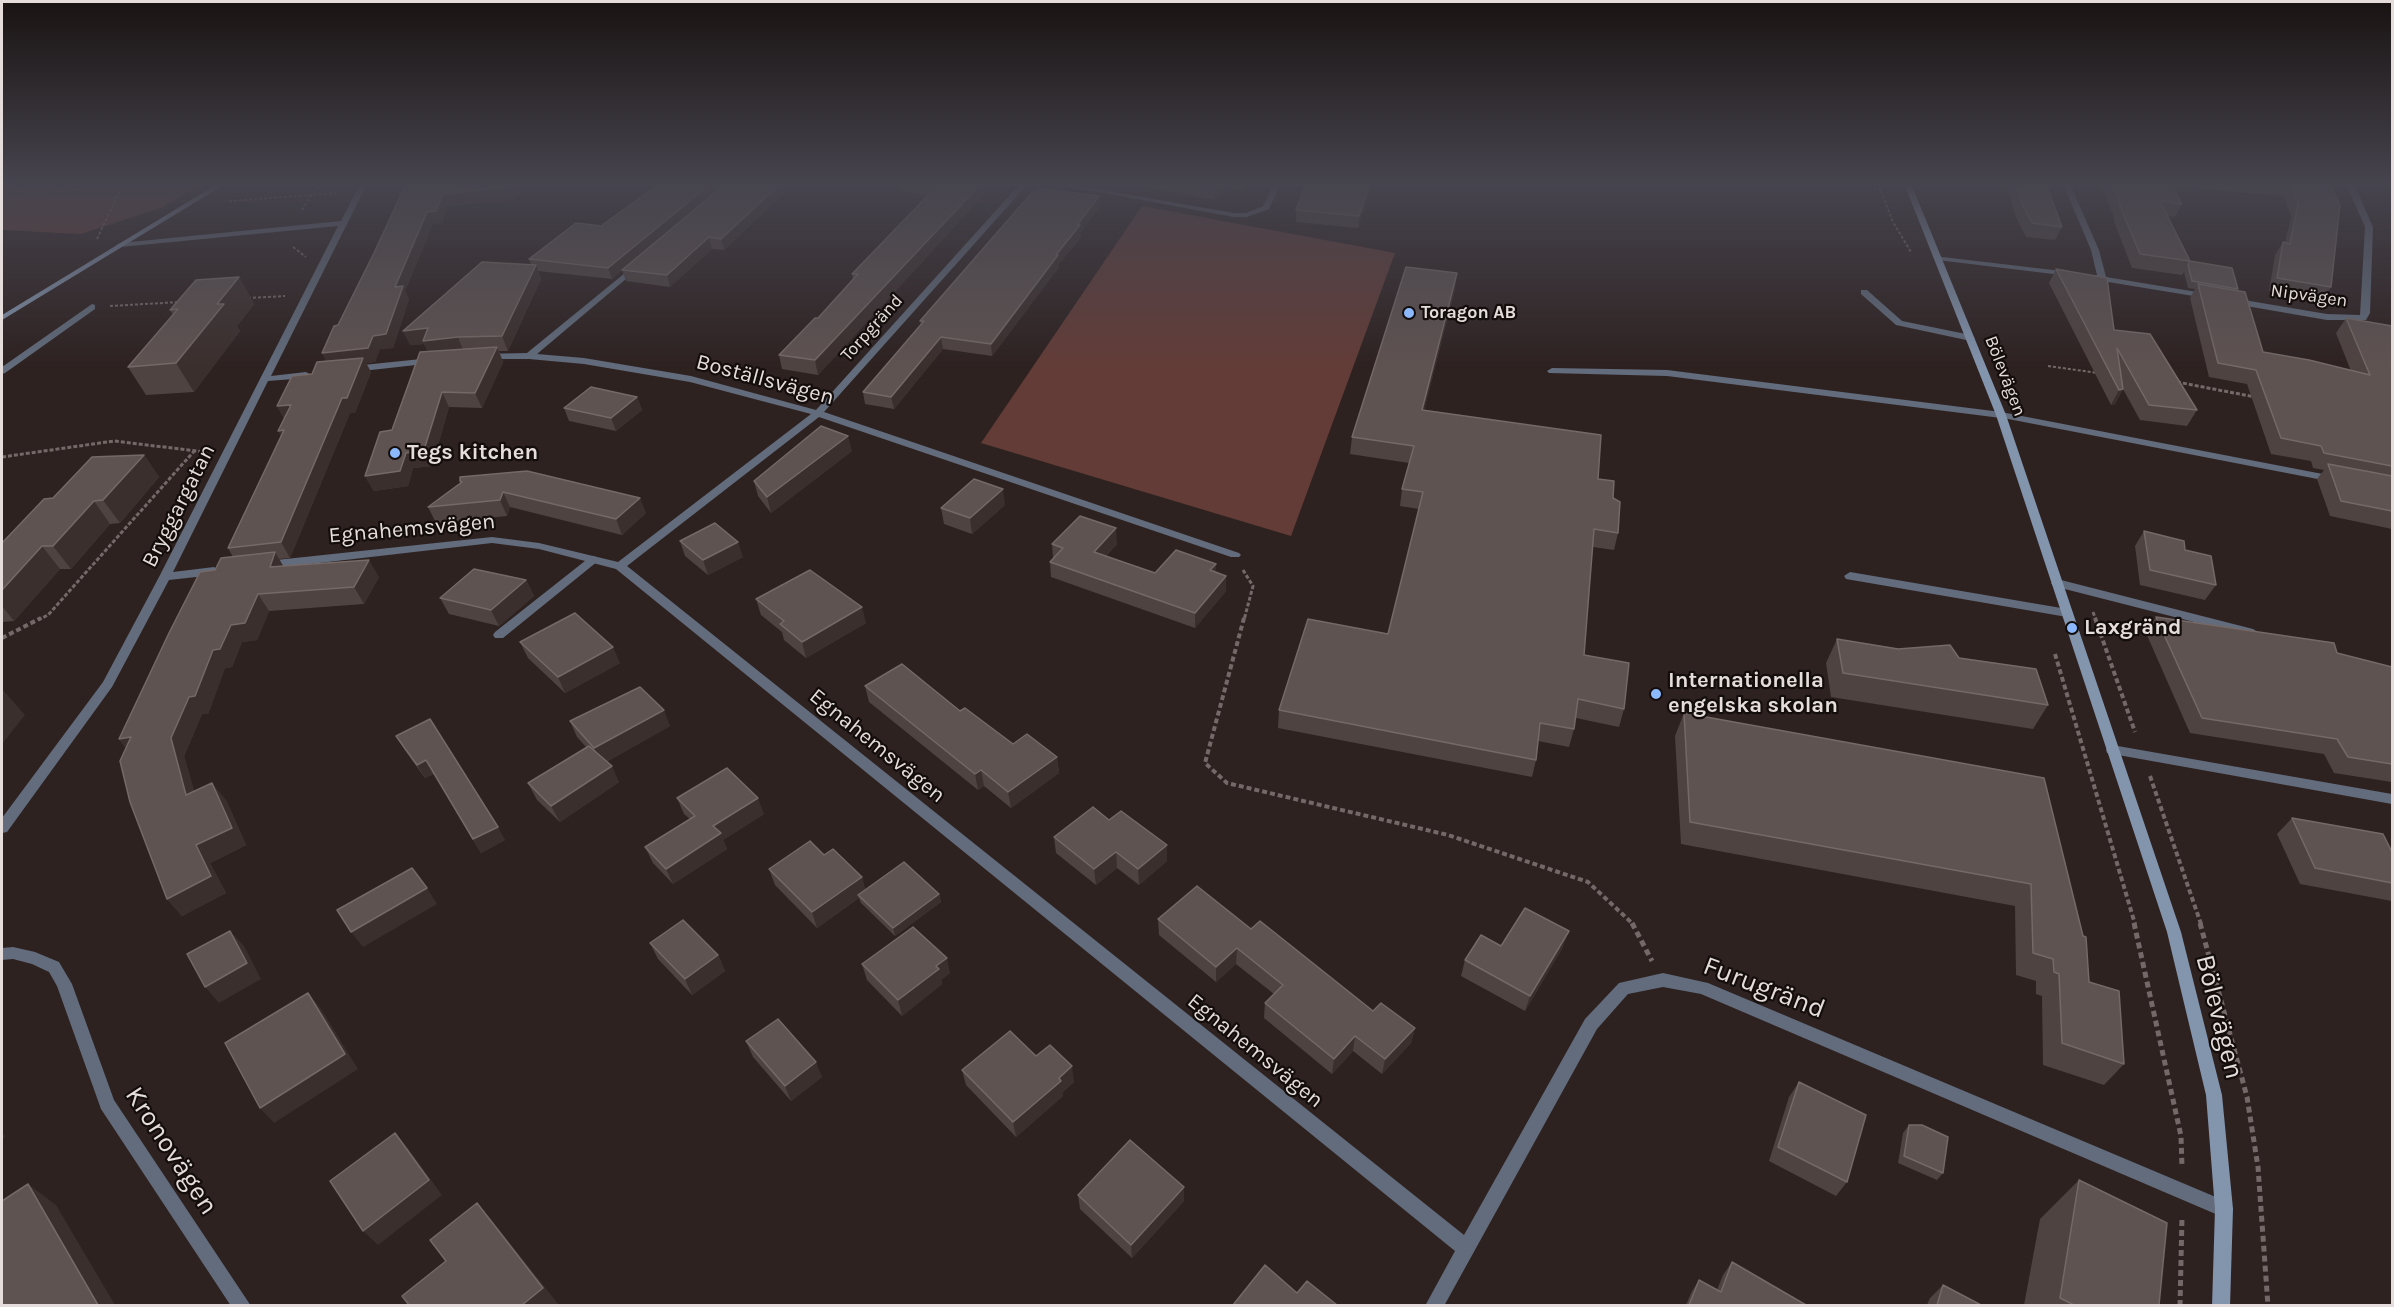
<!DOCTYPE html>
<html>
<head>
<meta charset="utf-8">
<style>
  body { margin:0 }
  #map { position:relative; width:2394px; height:1307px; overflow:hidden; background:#2e2221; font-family:Karla,sans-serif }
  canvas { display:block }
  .frame { position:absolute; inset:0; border:3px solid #e5dddc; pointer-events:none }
</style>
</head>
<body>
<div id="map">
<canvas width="2394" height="1307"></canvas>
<div class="frame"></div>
</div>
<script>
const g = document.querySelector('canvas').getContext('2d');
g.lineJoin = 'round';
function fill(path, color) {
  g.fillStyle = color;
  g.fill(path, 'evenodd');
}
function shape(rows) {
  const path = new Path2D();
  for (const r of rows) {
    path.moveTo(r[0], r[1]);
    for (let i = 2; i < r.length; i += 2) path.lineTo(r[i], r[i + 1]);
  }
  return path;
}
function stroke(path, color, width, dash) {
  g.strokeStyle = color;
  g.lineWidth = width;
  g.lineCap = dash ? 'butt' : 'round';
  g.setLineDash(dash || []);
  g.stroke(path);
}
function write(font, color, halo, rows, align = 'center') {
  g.font = font + ' Karla,sans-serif';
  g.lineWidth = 4.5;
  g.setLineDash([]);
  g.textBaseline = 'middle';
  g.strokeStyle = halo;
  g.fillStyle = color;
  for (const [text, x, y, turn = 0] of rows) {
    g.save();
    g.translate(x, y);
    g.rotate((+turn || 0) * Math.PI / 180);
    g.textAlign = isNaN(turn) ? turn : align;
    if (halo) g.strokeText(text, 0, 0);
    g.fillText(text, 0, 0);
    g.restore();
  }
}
fill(shape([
  [2,186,199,186,163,207,81,234,2,230],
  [1142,206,1395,253,1291,536,981,443]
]), '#633c37');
stroke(shape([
  [1864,186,1881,191],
  [1879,186,1893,222,1911,252],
  [2,189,33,192,124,186],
  [229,201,338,193],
  [302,210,317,186],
  [97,239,122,186],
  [293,247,306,257],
  [248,298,285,296],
  [110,306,180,302],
  [2048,366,2098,373]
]), '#746968', 2, [3, 2]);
stroke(shape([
  [2177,382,2255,397],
  [2,457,114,441,205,452],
  [1243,570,1253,586,1244,620],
  [2093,612,2096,620],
  [38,620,48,615,196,449]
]), '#746968', 3, [4, 2]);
stroke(shape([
  [1244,618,1205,763,1227,783,1448,835,1588,882,1633,924],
  [2095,618,2135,732],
  [2,638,41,618],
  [2055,654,2135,924],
  [2150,776,2201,924]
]), '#746968', 4, [5, 3]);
stroke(shape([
  [1632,923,1652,961],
  [2134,923,2181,1136,2182,1167],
  [2200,923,2247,1097,2258,1167,2268,1306],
  [2180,1306,2182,1217]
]), '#746968', 5, [6, 4]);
fill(shape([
  [1861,290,1867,290,1902,321,1971,335,1975,338,1971,341,1896,325,1861,294,1861,290],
  [92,304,95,305,95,309,5,373,2,374,2,367,92,304],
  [1552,368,1667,370,2001,412,2006,415,2001,418,1667,376,1549,373,1547,371,1552,368],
  [594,556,600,559,598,561,503,638,495,638,493,635,495,632,590,557,594,556],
  [1850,572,2067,609,2073,613,2067,617,1846,579,1844,576,1850,572]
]), '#626c7c');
fill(shape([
  [359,186,366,186,271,376,306,372,311,375,306,378,268,381,173,572,214,567,220,571,214,575,169,580,112,687,7,832,2,833,2,818,103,682,159,577,338,226,120,247,116,245,120,243,341,221,359,186],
  [1018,186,1026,186,824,412,1239,553,1241,555,1239,557,1231,557,819,417,627,566,1464,1235,1585,1019,1619,983,1663,973,1708,983,2230,1203,2233,1209,2230,1215,2224,1218,2218,1215,1701,994,1663,987,1628,994,1597,1029,1444,1306,1425,1306,1455,1251,616,569,539,549,492,543,267,569,261,565,267,561,492,537,539,543,618,562,811,414,690,382,584,364,529,359,484,359,481,358,481,354,527,353,636,264,639,264,639,268,537,354,584,358,691,376,816,410,1018,186],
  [1066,186,1080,186,1234,213,1246,213,1263,206,1273,186,1280,186,1269,209,1247,217,1234,217,1066,186],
  [2064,186,2071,186,2099,250,2106,277,2209,294,2212,295,2212,299,2090,279,2090,275,2097,275,2091,250,2064,186],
  [2347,186,2355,186,2373,227,2370,313,2366,320,2327,320,2229,303,2229,299,2232,298,2327,314,2360,315,2365,227,2347,186],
  [1934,256,2070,272,2074,274,2070,276,1937,260,1933,258,1934,256],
  [431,358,436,361,434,363,353,372,348,369,353,366,431,358],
  [2001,412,2333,476,2338,479,2333,482,1998,417,1998,413,2001,412],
  [2057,579,2253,629,2259,633,2253,637,2053,586,2051,583,2057,579],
  [2112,745,2392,794,2392,804,2107,753,2106,750,2107,747,2112,745],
  [13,947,35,952,59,962,72,984,114,1100,251,1306,231,1306,101,1109,57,986,49,972,32,964,13,959,2,960,2,948,13,947]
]), '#626c7c');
fill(shape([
  [214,186,222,186,2,320,2,315,214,186],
  [1905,186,1912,186,2006,415,2181,932,2222,1095,2233,1209,2230,1306,2212,1306,2215,1209,2206,1095,2167,932,1996,415,1905,186]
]), '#8394ad');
fill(shape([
  [405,186,523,186,521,195,516,195,515,199,448,206,442,223,433,224,405,291,409,299,393,348,380,349,375,362,366,363,371,372,355,413,350,413,290,558,279,559,283,566,379,577,364,604,269,611,257,640,242,642,232,667,225,668,208,714,202,714,184,756,194,791,226,800,246,845,210,863,226,893,182,916,167,899,126,748,119,739,215,570,233,557,228,548,281,437,284,418,277,406,326,361,338,325,374,253],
  [792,186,724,250,712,249,670,287,626,281,622,270,612,279,538,271,541,279,508,351,499,351,503,362,482,408,449,407,432,466,413,468,408,486,374,491,365,476,392,430,428,351,424,344,410,345,531,265,529,259,601,226],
  [897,186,992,186,818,375,782,369,779,355,818,318,853,280,852,274,927,196,898,190],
  [1141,186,1244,186,1242,190,1227,188,1215,200],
  [1372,186,1358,228,1296,222,1296,210],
  [2006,186,2047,186,2062,227,2055,240,2026,237,2016,217],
  [2101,186,2331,186,2331,287,2322,300,2269,291,2275,255,2283,242,2285,242,2291,217,2284,196,2173,187,2182,204,2175,217,2167,216,2190,261,2238,289,2236,290,2263,352,2351,371,2336,333,2346,318,2392,326,2392,529,2330,516,2317,479,2324,470,2313,468,2311,461,2271,454,2247,384,2209,377,2190,298,2195,289,2188,288,2184,272,2182,275,2132,268,2113,219,2114,217],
  [1099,196,1100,207,1081,232,1081,237,1058,265,1059,267,992,356,943,349,894,409,865,404,863,392,921,325,920,321],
  [2056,269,2114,330,2197,410,2187,426,2140,420,2123,389,2115,404,2111,405,2049,283],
  [239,277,254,304,237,326,240,331,194,392,146,395,128,367,173,315,170,310],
  [1455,289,1424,410,1598,479,1613,498,1618,533,1614,550,1593,547,1584,655,1624,709,1619,727,1576,718,1574,729,1569,747,1538,741,1536,760,1532,777,1278,728,1279,710,1388,634,1419,509,1400,506,1402,489,1409,463,1350,454,1352,437],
  [637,397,642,410,616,431,569,421,564,408],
  [852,451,771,513,758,496,754,481],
  [144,455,159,477,120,523,110,524,71,569,60,569,14,621,2,622,2,543,53,498],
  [460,481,646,513,622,535,510,507,507,516,436,523,428,507,460,483],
  [1005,505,972,534,944,524,941,508],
  [2144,531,2185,550,2216,585,2205,600,2140,585,2135,546],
  [680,541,743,557,708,575,685,556],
  [1052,544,1117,544,1106,556,1155,573,1216,564,1216,572,1226,576,1226,591,1195,628,1051,577,1050,562,1053,558],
  [526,580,534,596,499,626,449,614,440,598],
  [756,599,866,623,806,658,784,640,782,632,761,615],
  [2156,617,2337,653,2392,667,2392,782,2334,773,2324,754,2190,733,2146,633],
  [1837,639,1959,658,2048,705,2033,729,1831,697,1826,663],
  [520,642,620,663,565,693,528,658],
  [865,686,960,711,1013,744,1057,757,1059,773,1011,808,984,786,978,790,869,702],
  [1684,713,2044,778,2089,982,2124,1064,2104,1085,2043,1065,2042,996,2036,994,2036,981,2016,975,2015,906,1681,844,1675,736],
  [570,721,670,726,606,762,619,782,560,822,537,800,528,783,586,747,577,737],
  [396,736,505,840,481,853,434,774,425,778,404,749],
  [677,798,764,814,723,840,727,849,673,884,653,863,645,847,690,819,684,814],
  [2292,818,2392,852,2392,901,2300,884,2277,834],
  [1109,820,1167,861,1139,885,1117,868,1096,885,1056,853,1054,837],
  [824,855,862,877,865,890,939,894,941,902,895,936,861,903,859,898,817,928,775,885,769,869],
  [1158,919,1251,929,1373,1011,1415,1028,1411,1043,1382,1074,1353,1051,1332,1074,1264,1018,1265,1003,1274,994,1236,964,1216,982,1159,935],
  [650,943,718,955,725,971,692,995,658,959],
  [1501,946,1563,947,1525,1011,1461,976,1465,960],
  [862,964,950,973,941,980,942,984,902,1016,867,980],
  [746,1041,822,1077,791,1101,753,1057],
  [1036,1056,1074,1082,1063,1092,1063,1096,1016,1137,966,1085,962,1070],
  [1799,1082,1847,1182,1836,1196,1769,1161,1789,1097],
  [1909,1125,1943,1173,1937,1180,1898,1163,1903,1133],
  [2079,1180,2159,1305,2024,1305,2040,1219],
  [1184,1187,1184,1201,1132,1258,1080,1209,1078,1195],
  [1732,1262,1806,1305,1686,1305,1691,1293,1699,1280,1717,1290,1723,1275],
  [1943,1285,1981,1305,1927,1305,1930,1298]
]), '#4f4341');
fill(shape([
  [510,186,523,186,521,195,516,195,515,199,448,206,442,223,433,224,405,291,409,299,393,348,380,349,375,362,366,363,371,372,355,413,350,413,290,558,281,542,329,367,322,353,395,287,427,212,443,194],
  [708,186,724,186,612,279,608,268],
  [778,186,792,186,724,250,721,239],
  [979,186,992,186,818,375,815,360],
  [1218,186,1227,186,1227,188,1215,200,1215,188],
  [1369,186,1372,186,1358,228,1359,216],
  [1099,196,1100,207,1081,232,1081,237,1058,265,1059,267,992,356,991,344],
  [709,237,712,249,670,287,667,275],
  [536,265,541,279,508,351,502,336],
  [1457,273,1455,289,1420,426,1422,410],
  [239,277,254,304,237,326,240,331,194,392,176,363,217,304],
  [428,328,458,337,464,352,430,356,424,344,410,345,403,331],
  [941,337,943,349,894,409,891,397],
  [497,347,503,362,482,408,475,393],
  [2123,389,2115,404,2111,405,2119,390],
  [442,392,449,407,432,466,413,468,408,486,374,491,365,476,406,453],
  [637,397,642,410,616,431,611,418],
  [291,405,286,421,277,406],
  [284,430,286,446,278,431],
  [848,436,852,451,771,513,767,497],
  [144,455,159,477,120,523,103,500],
  [1003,489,1005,505,972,534,970,518],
  [503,492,510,507,507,516,500,500],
  [640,498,646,513,622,535,616,519],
  [94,501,110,524,71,569,53,546],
  [1116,528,1117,544,1095,567,1094,552],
  [738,542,743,557,708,575,703,560],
  [42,546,60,569,14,621,2,606,2,590],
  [275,552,285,569,270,567],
  [369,560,379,577,364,604,354,587],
  [1216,564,1216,579,1210,570],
  [1226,576,1226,591,1195,628,1195,613],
  [526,580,534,596,499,626,491,610],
  [258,594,269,611,257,640,242,642,232,667,225,668,208,714,202,714,184,756,200,812,186,795,171,738,189,697,213,650,231,625],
  [862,607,866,623,806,658,802,642],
  [613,647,620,663,565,693,558,677],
  [2,689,25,715,2,744],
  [664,710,670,726,602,764,594,748],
  [131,737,133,757,119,739],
  [1057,757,1059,773,1011,808,1008,792],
  [426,760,434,774,425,778,417,765],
  [612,766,619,782,560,822,551,806],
  [981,770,984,786,978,790,975,774],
  [212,783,226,800,246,845,210,863,226,893,182,916,167,899,196,845],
  [758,798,764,814,723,840,727,849,673,884,666,869,713,826],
  [498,827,505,840,481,853,473,839],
  [1167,845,1167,861,1139,885,1138,869],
  [1116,852,1117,868,1096,885,1094,869],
  [862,877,866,893,858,895,859,898,817,928,812,912],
  [427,888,437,904,363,947,351,932],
  [939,894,941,902,895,936,893,928],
  [230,931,244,946,261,979,219,1003,205,987],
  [1569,931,1563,947,1525,1011,1530,996],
  [1237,948,1236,964,1216,982,1216,967],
  [718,955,725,971,692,995,685,979],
  [947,958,950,973,941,980,942,984,902,1016,898,1000,936,966],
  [308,993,321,1009,358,1069,274,1123,260,1108],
  [1415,1028,1411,1043,1382,1074,1385,1059],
  [1355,1036,1353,1051,1332,1074,1334,1059],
  [816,1062,822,1077,791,1101,785,1086],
  [1072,1066,1074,1082,1063,1092,1063,1096,1016,1137,1013,1122],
  [2,1133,5,1136,2,1141],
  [395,1133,408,1148,442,1195,378,1245,363,1231],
  [28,1184,56,1205,115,1305,98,1305],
  [1184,1187,1184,1201,1132,1258,1131,1245],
  [477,1203,494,1223,559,1305,522,1305]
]), '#3b2f2d');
const building = shape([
  [405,186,510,186,510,187,443,194,436,211,427,212,395,287,403,286,386,334,373,336,368,348,322,353,334,326,338,325,374,253,405,186],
  [656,186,708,186,608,268,529,259,576,223,601,226,656,186],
  [723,186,778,186,721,239,709,237,667,275,622,270,723,186],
  [937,186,979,186,815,360,779,355,815,318,818,318,858,274,852,274,937,186],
  [1200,186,1218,186,1215,188,1200,186],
  [1305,186,1369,186,1359,216,1296,210,1305,186],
  [2016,186,2047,186,2062,227,2032,223,2022,204,2016,186],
  [2113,186,2172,186,2182,204,2160,201,2190,261,2140,254,2120,206,2121,206,2113,186],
  [2292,186,2331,186,2340,205,2331,287,2277,278,2283,242,2290,244,2298,204,2292,186],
  [1036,188,1099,196,1077,225,1080,225,1056,255,1058,255,991,344,941,337,891,397,863,392,924,321,920,321,1036,188],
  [2190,261,2232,268,2238,289,2192,281,2188,265,2190,261],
  [482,262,536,265,502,336,458,337,423,341,428,328,403,331,482,262],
  [1406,267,1457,273,1422,410,1601,435,1598,479,1614,481,1613,498,1620,502,1618,533,1594,529,1584,655,1629,663,1624,709,1578,699,1574,729,1540,723,1536,760,1279,710,1308,619,1388,634,1423,492,1402,489,1414,446,1352,437,1406,267],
  [2056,269,2107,278,2114,330,2150,334,2197,410,2149,405,2117,348,2123,389,2119,390,2056,269],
  [239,277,217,304,224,304,176,363,128,367,178,309,170,310,196,280,239,277],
  [2198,284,2245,292,2263,352,2309,360,2370,375,2346,318,2392,326,2392,466,2324,453,2321,446,2281,438,2256,370,2218,363,2198,284],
  [497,347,475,393,442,392,424,450,406,453,400,471,365,476,380,432,392,430,420,352,497,347],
  [363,358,347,398,342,398,281,542,228,548,284,430,278,431,291,405,277,406,292,376,312,374,317,362,363,358],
  [591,387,637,397,611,418,564,408,591,387],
  [821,426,848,436,767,497,754,481,821,426],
  [144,455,103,500,94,501,53,546,42,546,2,590,2,543,44,499,53,498,92,457,144,455],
  [2328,464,2392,476,2392,511,2341,501,2328,464],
  [527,471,640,498,616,519,503,492,500,500,428,507,462,482,460,481,460,477,527,471],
  [974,479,1003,489,970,518,941,508,974,479],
  [1080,516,1116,528,1094,552,1155,573,1176,550,1216,564,1210,570,1226,576,1195,613,1050,562,1063,548,1052,544,1080,516],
  [715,523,738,542,703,560,680,541,715,523],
  [2144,531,2184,541,2185,550,2211,556,2216,585,2150,570,2144,531],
  [275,552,270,567,369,560,354,587,258,594,245,623,231,625,220,649,213,650,195,696,189,697,171,738,186,795,212,783,232,828,196,845,211,876,167,899,130,802,120,761,131,737,119,739,169,633,200,572,215,570,221,558,275,552],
  [474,569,526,580,491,610,440,598,474,569],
  [810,570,862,607,802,642,780,624,784,621,756,599,810,570],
  [575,613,613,647,558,677,520,642,575,613],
  [2156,617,2334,643,2337,653,2392,667,2392,764,2348,757,2337,739,2202,718,2156,617],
  [1837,639,1898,649,1950,645,1959,658,2036,669,2048,705,1843,673,1837,639],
  [902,664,960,711,965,708,1013,744,1027,734,1057,757,1008,792,981,770,975,774,865,686,902,664],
  [640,687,664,710,594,748,570,721,640,687],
  [1684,713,2044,778,2083,936,2086,937,2089,982,2119,991,2124,1064,2062,1043,2059,974,2054,972,2053,959,2033,953,2031,884,1690,822,1684,713],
  [430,719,498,827,473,839,426,760,417,765,396,736,430,719],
  [589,746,612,766,551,806,528,783,589,746],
  [727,768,758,798,713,826,721,833,666,869,645,847,695,816,677,798,727,768],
  [1093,807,1109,820,1121,811,1167,845,1138,869,1116,852,1094,869,1054,837,1093,807],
  [2292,818,2383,834,2392,852,2392,883,2315,868,2292,818],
  [810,841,824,855,833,849,862,877,812,912,769,869,810,841],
  [904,862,939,894,893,928,858,895,904,862],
  [412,868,427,888,351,932,337,910,412,868],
  [1197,886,1251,929,1260,921,1373,1011,1381,1003,1415,1028,1385,1059,1355,1036,1334,1059,1265,1003,1283,985,1237,948,1216,967,1158,919,1197,886],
  [1525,908,1569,931,1530,996,1465,960,1481,935,1501,946,1525,908],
  [683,920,718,955,685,979,650,943,683,920],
  [913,927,947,958,936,966,939,969,898,1000,862,964,913,927],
  [230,931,247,963,205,987,187,954,230,931],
  [308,993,345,1054,260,1108,225,1043,308,993],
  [778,1019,816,1062,785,1086,746,1041,778,1019],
  [1010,1031,1036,1056,1050,1045,1072,1066,1059,1078,1061,1081,1013,1122,962,1070,1010,1031],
  [1799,1082,1866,1115,1847,1182,1778,1147,1799,1082],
  [1909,1125,1922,1125,1948,1137,1943,1173,1904,1156,1909,1125],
  [395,1133,429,1180,363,1231,330,1181,395,1133],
  [1130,1140,1184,1187,1131,1245,1078,1195,1130,1140],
  [2079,1180,2167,1223,2159,1305,2074,1305,2060,1298,2079,1180],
  [28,1184,98,1305,2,1305,2,1201,28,1184],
  [477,1203,543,1288,522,1305,409,1305,402,1296,446,1261,430,1240,477,1203],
  [1732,1262,1806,1305,1689,1305,1699,1280,1721,1292,1732,1262],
  [1265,1265,1297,1293,1307,1281,1337,1305,1233,1305,1265,1265],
  [1943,1285,1981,1305,1937,1305,1943,1285]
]);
fill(building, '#5f5351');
stroke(building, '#746967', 1.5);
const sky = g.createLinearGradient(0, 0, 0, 369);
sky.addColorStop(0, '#191312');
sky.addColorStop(0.5, '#46444e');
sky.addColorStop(1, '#46444e00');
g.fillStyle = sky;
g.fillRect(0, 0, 2394, 369);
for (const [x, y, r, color] of [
  [1409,313,6,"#8cb9fc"],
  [395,453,6,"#8cb9fc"],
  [2072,628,6,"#8cb9fc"],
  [1656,694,6,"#8cb9fc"]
]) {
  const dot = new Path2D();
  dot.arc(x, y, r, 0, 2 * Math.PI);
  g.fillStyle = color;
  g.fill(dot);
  stroke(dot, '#130d0c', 2);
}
write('18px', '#e5dddc', '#130d0c', [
  ["Nipvägen",2309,296,8],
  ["Torpgränd",872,328,-48],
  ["Bölevägen",2005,376,69]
]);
write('bold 18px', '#e5dddc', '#130d0c', [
  ["Toragon AB",1421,313]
], 'left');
write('22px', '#e5dddc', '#130d0c', [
  ["Boställsvägen",765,380,15],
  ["Bryggargatan",179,506,-63],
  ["Egnahemsvägen",412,529,-5],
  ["Egnahemsvägen",877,746,39],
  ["Egnahemsvägen",1255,1051,39]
]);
write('bold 22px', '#e5dddc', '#130d0c', [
  ["Tegs kitchen",407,453],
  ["Laxgränd",2084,628],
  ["Internationella",1668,681],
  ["engelska skolan",1668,706]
], 'left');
write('27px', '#e5dddc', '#130d0c', [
  ["Furugränd",1764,988,21],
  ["Bölevägen",2219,1017,76],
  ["Kronovägen",171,1151,57]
]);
</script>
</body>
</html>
